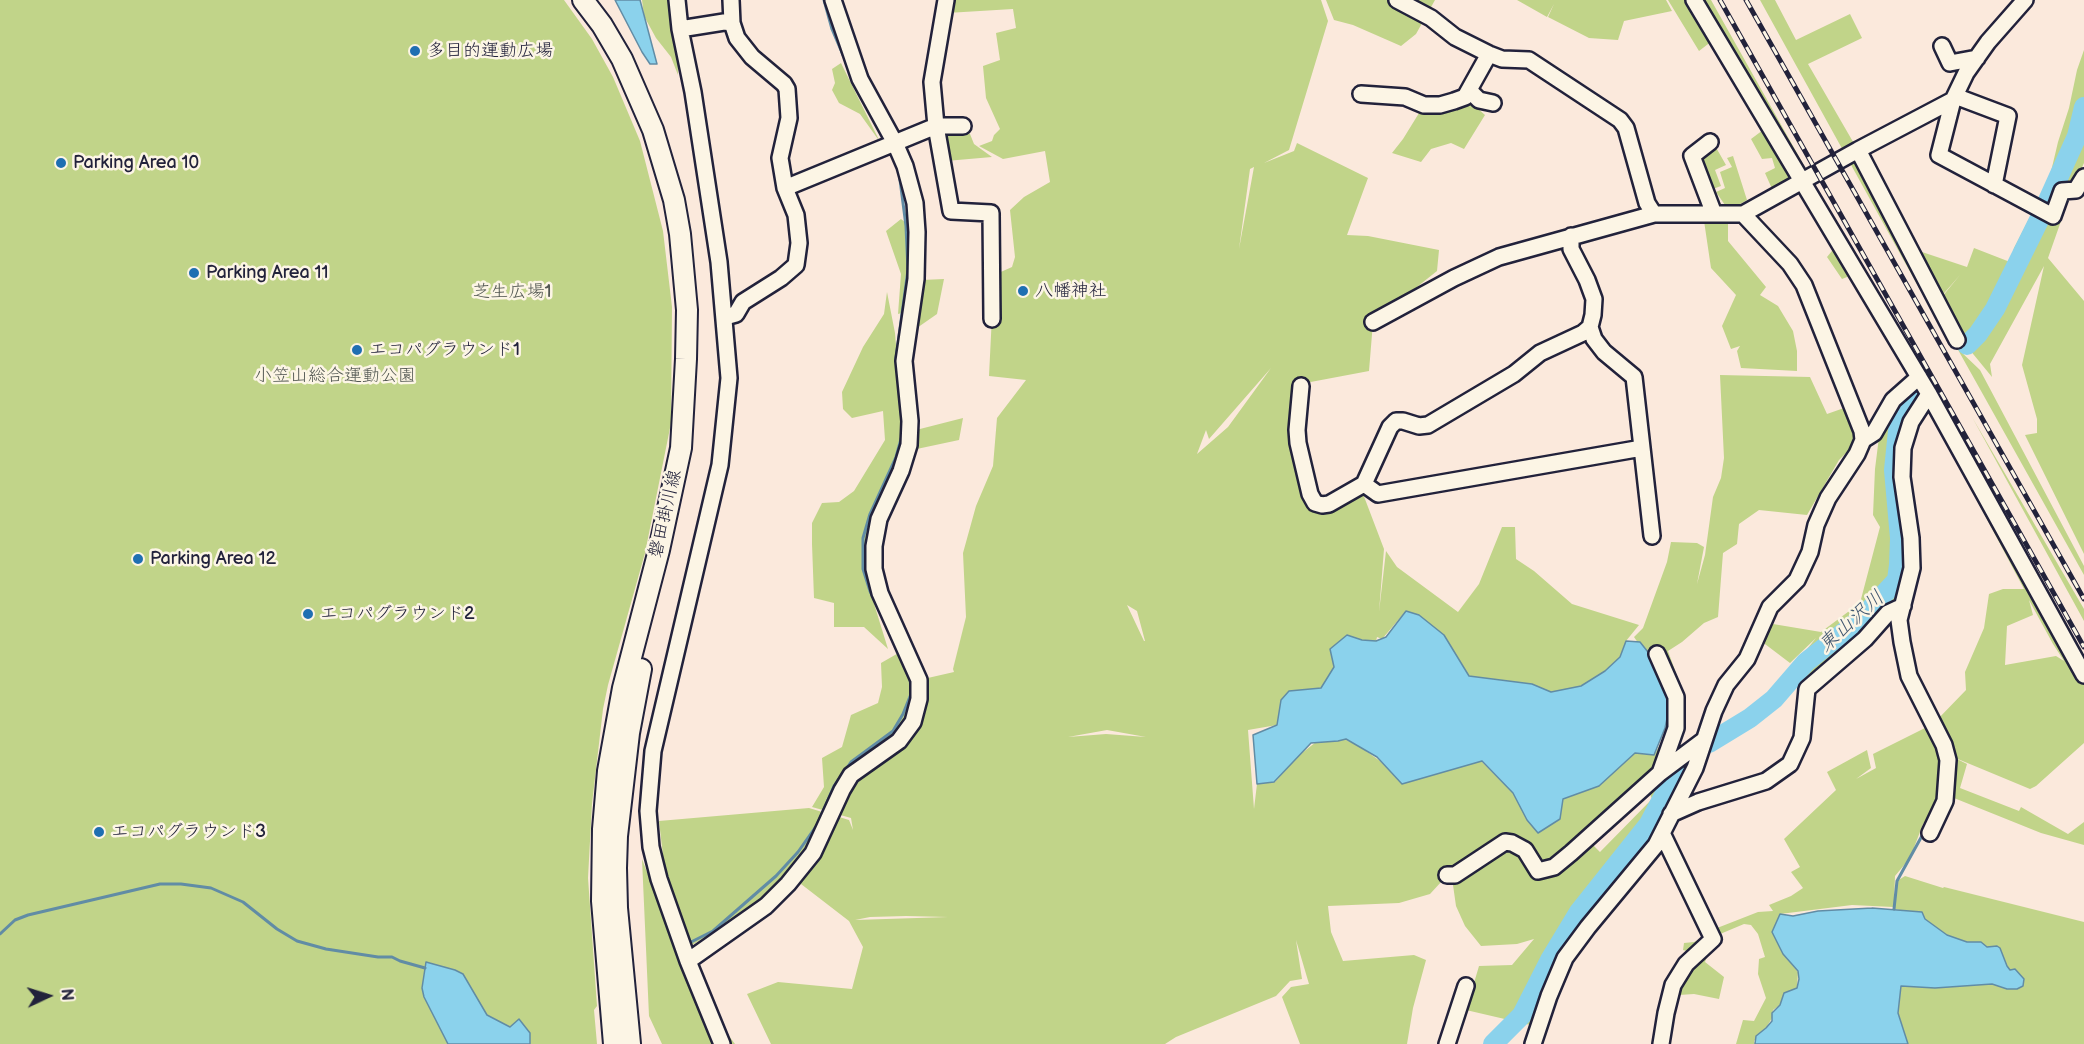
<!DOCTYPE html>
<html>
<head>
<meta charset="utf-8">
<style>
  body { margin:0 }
  #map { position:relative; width:2084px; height:1044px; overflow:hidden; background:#fbe9dc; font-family:"Balsamiq Sans",sans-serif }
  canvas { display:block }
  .north { position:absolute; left:18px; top:966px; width:60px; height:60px; -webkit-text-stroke:4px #fcf5e5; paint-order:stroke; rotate:86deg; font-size:16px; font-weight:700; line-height:24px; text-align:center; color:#22223b }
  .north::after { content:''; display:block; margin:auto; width:21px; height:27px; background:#22223b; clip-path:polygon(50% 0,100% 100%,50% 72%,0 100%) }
</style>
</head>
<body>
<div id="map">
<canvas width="2084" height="1044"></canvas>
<div class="north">N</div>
</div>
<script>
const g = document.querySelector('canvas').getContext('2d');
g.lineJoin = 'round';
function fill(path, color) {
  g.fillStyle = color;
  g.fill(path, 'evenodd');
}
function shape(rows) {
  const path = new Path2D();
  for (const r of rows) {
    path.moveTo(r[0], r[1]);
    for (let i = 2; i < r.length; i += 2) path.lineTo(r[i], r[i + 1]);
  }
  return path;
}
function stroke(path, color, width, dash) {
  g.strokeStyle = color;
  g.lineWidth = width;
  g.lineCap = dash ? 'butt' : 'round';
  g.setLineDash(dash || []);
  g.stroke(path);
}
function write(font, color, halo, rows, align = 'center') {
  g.font = font + ' "Balsamiq Sans","Klee One",sans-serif';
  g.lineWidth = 5;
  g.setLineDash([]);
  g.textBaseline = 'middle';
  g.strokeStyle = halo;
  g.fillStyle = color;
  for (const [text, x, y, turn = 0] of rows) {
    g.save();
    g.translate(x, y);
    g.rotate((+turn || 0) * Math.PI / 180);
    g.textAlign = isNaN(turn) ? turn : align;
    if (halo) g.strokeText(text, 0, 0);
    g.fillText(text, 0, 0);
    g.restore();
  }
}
fill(shape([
  [0,0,564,0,592,39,613,77,640,141,663,231,672,307,671,423,645,553,608,685,603,709,592,804,588,878,597,1006,594,1010,597,1044,0,1044],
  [642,0,670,0,677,43,678,75,671,57,656,38,644,16],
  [951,0,1321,0,1328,21,1289,150,1264,163,1294,151,1297,143,1368,178,1347,235,1368,236,1439,250,1437,271,1373,322,1369,371,1300,384,1297,432,1315,503,1360,486,1384,549,1379,612,1386,551,1397,567,1458,612,1479,584,1502,527,1515,527,1516,559,1534,571,1572,604,1639,625,1626,641,1620,657,1605,671,1583,686,1551,692,1532,684,1469,676,1457,658,1406,611,1382,639,1377,637,1376,641,1277,725,1248,730,1254,809,1257,784,1275,782,1298,756,1329,732,1359,746,1380,761,1402,784,1441,763,1481,761,1513,793,1563,799,1590,789,1617,769,1635,753,1654,755,1662,741,1673,744,1659,774,1586,838,1600,852,1652,799,1650,794,1689,755,1690,760,1646,845,1588,927,1539,1027,1466,1010,1479,966,1512,965,1534,939,1517,944,1481,946,1465,926,1456,906,1452,878,1443,875,1442,881,1430,894,1399,903,1328,906,1331,932,1343,961,1414,955,1426,960,1413,1008,1407,1044,1300,1044,1282,997,1291,987,1309,984,1296,940,1302,979,1290,981,1276,996,1176,1037,1165,1044,771,1044,747,994,778,982,852,989,863,947,849,921,801,884,736,918,684,950,669,908,659,821,809,808,849,820,853,830,851,818,812,807,824,787,822,758,842,747,851,715,878,703,882,687,881,663,902,651,919,680,954,672,953,669,966,617,963,553,976,506,993,466,997,418,1026,380,989,376,994,275,1012,267,1015,257,1010,210,1024,197,1050,182,1045,151,1003,159,979,146,992,141,994,135,1000,129,986,98,983,66,1000,60,996,33,1016,28,1013,9,947,13],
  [1254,167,1239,249,1250,169],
  [1271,368,1228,427,1197,454,1206,430,1209,439],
  [1127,605,1137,611,1145,641,1144,641],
  [1107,730,1146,737,1106,734,1068,737],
  [906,916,948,917,855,920,870,917],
  [1326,0,1435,0,1416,34,1401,46,1353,25,1334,20],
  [1517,0,1666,0,1672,11,1624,21,1618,40,1589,38,1548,17,1554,4,1547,17],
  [1668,0,1689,0,1712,41,1699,51],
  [1697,0,1711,0,2084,664,2084,743,2036,786,2030,789,1953,757,1967,764,1960,788,2019,811,2021,807,2068,834,2084,822,2084,845,2041,833,1949,796,1936,721,1966,690,1965,672,1984,628,1989,594,2003,589,2024,589,1923,399,1903,448,1912,568,1903,606,1807,689,1788,678,1791,669,1816,638,1790,663,1761,641,1767,623,1821,632,1860,603,1880,527,1873,515,1875,469,1879,437,1891,415,1916,386,1851,273,1847,277,1842,279,1827,257,1836,246],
  [2029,600,2053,644,2064,661,2056,656,2005,665,2007,626,2033,615],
  [1760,0,1775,0,1796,40,1850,14,1862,38,1808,64,1856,147,1945,327,1919,288],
  [2084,50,2084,163,2073,187,2048,258,2084,301,2084,554,2025,435,2037,433,2037,419,2022,365,2044,266,1990,364,1992,377,1960,338,1964,333,1958,337,1941,298,1960,275,1939,299,1916,250,1967,267,1974,248,2010,262,2014,248,2049,180,2058,142,2069,108,2077,70],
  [841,63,880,142,860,114,839,103,832,90,835,83,832,69],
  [1465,97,1485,115,1464,149,1451,143,1431,149,1421,162,1392,153,1403,139,1424,105],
  [1763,130,1781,162,1792,175,1791,184,1773,191,1765,173,1775,168,1772,158,1762,159,1751,139],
  [941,131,970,134,974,144,992,157,946,161],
  [1714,144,1726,165,1715,170,1721,186,1710,190,1695,157],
  [1733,156,1747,200,1733,208,1727,208,1716,192,1725,188,1720,172,1732,167,1727,158],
  [1703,214,1728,214,1728,241,1766,287,1760,295,1778,306,1793,331,1797,351,1797,371,1741,368,1737,351,1740,346,1731,349,1722,326,1736,295,1711,268],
  [901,219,906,223,908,260,905,312,898,314,901,274,886,231],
  [944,279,937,314,914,330,922,280],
  [887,292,895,333,903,432,896,457,868,519,867,581,888,649,864,627,834,627,834,603,814,598,812,544,812,523,822,503,839,502,854,491,885,440,883,411,852,418,843,409,842,392,863,347,884,314],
  [1957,348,1980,370,2084,566,2084,575],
  [1720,375,1810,377,1827,414,1844,408,1857,433,1855,444,1839,460,1807,515,1759,510,1739,524,1737,544,1723,553,1718,617,1704,623,1682,642,1668,651,1685,698,1677,712,1656,669,1634,637,1643,628,1667,562,1671,542,1697,543,1704,547,1697,584,1705,555,1713,497,1721,478,1724,458],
  [1972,417,2084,609,2084,621],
  [963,418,959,440,912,450,916,430],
  [1925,728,1944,756,1940,801,1923,824,1910,858,1895,876,1894,903,1897,881,1905,876,1943,888,1944,887,2084,922,2084,1044,1908,1044,1898,1013,1901,986,1935,988,1992,984,2007,989,2017,989,1961,948,1905,911,1894,909,1893,907,1852,905,1780,914,1786,957,1798,972,1797,988,1783,996,1780,1005,1773,1010,1772,1018,1766,1028,1754,1041,1755,1044,1736,1044,1743,1020,1754,1021,1766,998,1758,974,1759,959,1765,957,1758,934,1751,925,1744,924,1713,937,1712,930,1758,912,1773,911,1769,905,1791,896,1803,888,1791,872,1800,867,1784,839,1836,790,1827,772,1867,750,1871,768,1856,779,1876,768,1873,754],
  [642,859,690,984,735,1044,662,1044,649,1016],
  [1704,937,1709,951,1705,962,1724,977,1719,999,1694,994,1679,995,1674,992,1697,954,1683,950,1684,943,1694,942]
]), '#c1d489');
const water = shape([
  [615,0,640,0,657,64,650,64,642,52,615,0],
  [1406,611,1419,615,1444,635,1469,676,1532,684,1551,692,1581,686,1605,671,1620,657,1626,641,1640,642,1667,676,1670,704,1665,728,1654,755,1635,753,1599,786,1563,799,1560,819,1538,833,1527,820,1513,793,1482,761,1402,784,1377,757,1346,739,1338,741,1311,743,1274,782,1257,784,1253,735,1277,725,1281,700,1289,691,1321,688,1334,667,1330,649,1347,635,1362,640,1376,641,1386,637,1406,611],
  [1872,908,1922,912,1925,919,1947,935,1967,942,1981,942,1987,947,1997,946,2000,948,2007,966,2010,970,2015,969,2024,979,2023,986,2017,989,2007,989,1992,984,1935,988,1901,986,1898,1013,1908,1044,1755,1044,1756,1036,1766,1028,1772,1021,1772,1013,1780,1005,1784,993,1797,988,1799,979,1798,971,1783,954,1772,932,1780,914,1793,916,1818,911,1872,908],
  [426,962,455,970,463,974,487,1015,510,1027,519,1019,530,1033,530,1044,448,1044,424,997,422,988,426,962]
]);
fill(water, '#8bd2ec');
stroke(water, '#618ca5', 1.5);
stroke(shape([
  [824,0,832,29,843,55],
  [846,63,852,78],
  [1897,580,1898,593],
  [887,626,870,591,863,569,863,538,870,514,896,457,903,432,896,358,908,270,906,226,899,172],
  [1894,909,1897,881,1923,834],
  [0,934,15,920,28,915,160,884,181,884,211,888,243,902,277,929,297,941,326,949,378,957,392,957,400,961,425,968],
  [691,942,713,931,776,876,798,852,817,825,834,786,851,762,893,731,903,714,911,694,910,675]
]), '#618ca5', 3);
stroke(shape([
  [1967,345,1978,334,1995,309,2041,216,2077,136,2084,107],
  [1709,743,1750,718,1774,699,1806,662,1862,618,1897,580,1899,565,1900,538,1894,470,1899,421,1919,388],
  [1493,1044,1522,1015,1550,960,1579,912,1649,824,1679,767,1691,757]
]), '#8bd2ec', 20);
const minor = shape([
  [677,0,680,29,693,92,719,262,729,378,720,465,653,751,648,811,651,847,659,879,688,961,722,1044],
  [731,0,732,23],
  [1397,0,1431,18,1455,37,1489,54,1502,59,1529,60,1620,120,1626,128,1647,203,1654,214,1743,214,1858,150,1953,100,1966,73,1988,42,2025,0],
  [1694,0,1929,394,2084,675],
  [680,29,724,22,732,23,737,38,752,57,784,84,787,89,789,118,780,158,785,188,796,215,799,243,796,265,781,278,743,302,736,314,725,317],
  [1942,46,1950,63,1977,58],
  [1469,90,1479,100,1493,103],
  [1361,94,1405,97,1424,105,1440,105,1454,101,1465,97,1489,54],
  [1955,96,2008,116,1994,185],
  [1953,100,1939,155,2053,216,2062,191,2076,190,2084,177],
  [963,126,936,126,951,211,991,213,992,319],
  [1710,142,1692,156,1714,214],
  [1858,150,1957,340],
  [785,188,936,126,932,82,946,0],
  [1373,322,1454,278,1499,257,1654,214],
  [1590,327,1594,339,1604,352,1634,377,1652,536],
  [1301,386,1297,430,1298,443,1310,494,1315,503,1322,505,1329,504,1364,484,1390,427,1396,421,1403,421,1419,426,1428,425,1514,374,1540,353,1583,333,1590,327,1593,315,1594,299,1587,280,1571,249,1571,236],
  [1929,394,1911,422,1903,448,1902,477,1911,538,1912,568,1899,620,1902,642,1909,676,1944,745,1948,760,1945,801,1930,833],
  [1863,440,1874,433,1893,400,1919,377],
  [1364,484,1378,494,1642,448],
  [1660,773,1704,740],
  [1671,814,1698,802,1766,781,1790,764,1802,738,1807,689,1865,639,1888,613,1903,606],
  [1447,875,1455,875,1505,842,1512,843,1525,850,1538,871,1554,867,1571,853,1660,773,1676,728,1676,697,1657,654],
  [688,961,766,906,788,884,813,853,842,790,851,775,899,741,913,722,919,699,919,680,880,593,874,569,874,546,879,519,901,471,909,445,910,421,904,361,916,279,917,232,915,203,905,166,895,143,860,79,833,0],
  [1447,1044,1466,986],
  [1533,1044,1549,996,1565,958,1588,927,1656,845,1695,768,1714,711,1726,685,1747,659,1770,607,1797,580,1810,552,1816,525,1828,498,1857,454,1863,440,1862,431,1804,285,1790,264,1743,214],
  [1661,1044,1666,1013,1673,985,1686,964,1713,939,1662,833]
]);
const major = shape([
  [583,0,602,25,622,59,653,130,674,200,680,234,687,310,686,359,681,448,659,550,623,688,608,771,603,829,602,901,614,1044],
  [630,1044,617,908,616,868,617,836,629,733,641,669]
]);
stroke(minor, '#22223b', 20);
stroke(major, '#22223b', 24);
stroke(minor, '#fcf5e5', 15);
stroke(major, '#fcf5e5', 20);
const rail = shape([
  [1720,0,2084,647],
  [1746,0,2084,599]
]);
stroke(rail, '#22223b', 5);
stroke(rail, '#fcf5e5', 3, [9]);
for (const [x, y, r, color] of [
  [415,51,6,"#1f6fb2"],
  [61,163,6,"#1f6fb2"],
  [194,273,6,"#1f6fb2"],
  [1023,291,6,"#1f6fb2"],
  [357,350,6,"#1f6fb2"],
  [138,559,6,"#1f6fb2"],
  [308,614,6,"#1f6fb2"],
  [99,832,6,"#1f6fb2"]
]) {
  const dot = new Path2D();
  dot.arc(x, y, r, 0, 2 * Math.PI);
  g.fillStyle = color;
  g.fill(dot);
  stroke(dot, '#fcf5e5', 2);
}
write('18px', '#22223b', '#fcf5e5', [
  ["多目的運動広場",427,51],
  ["Parking Area 10",73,163],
  ["Parking Area 11",206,273],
  ["八幡神社",1035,291],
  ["エコパグラウンド1",369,350],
  ["Parking Area 12",150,559],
  ["エコパグラウンド2",320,614],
  ["エコパグラウンド3",111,832]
], 'left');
write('18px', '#525752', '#fcf5e5', [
  ["芝生広場1",512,292],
  ["小笠山総合運動公園",335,376]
]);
write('18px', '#22223b', '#fcf5e5', [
  ["磐田掛川線",666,514,-77]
]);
write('italic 20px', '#425770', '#fcf5e5', [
  ["東山沢川",1852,622,-42]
]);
</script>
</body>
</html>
